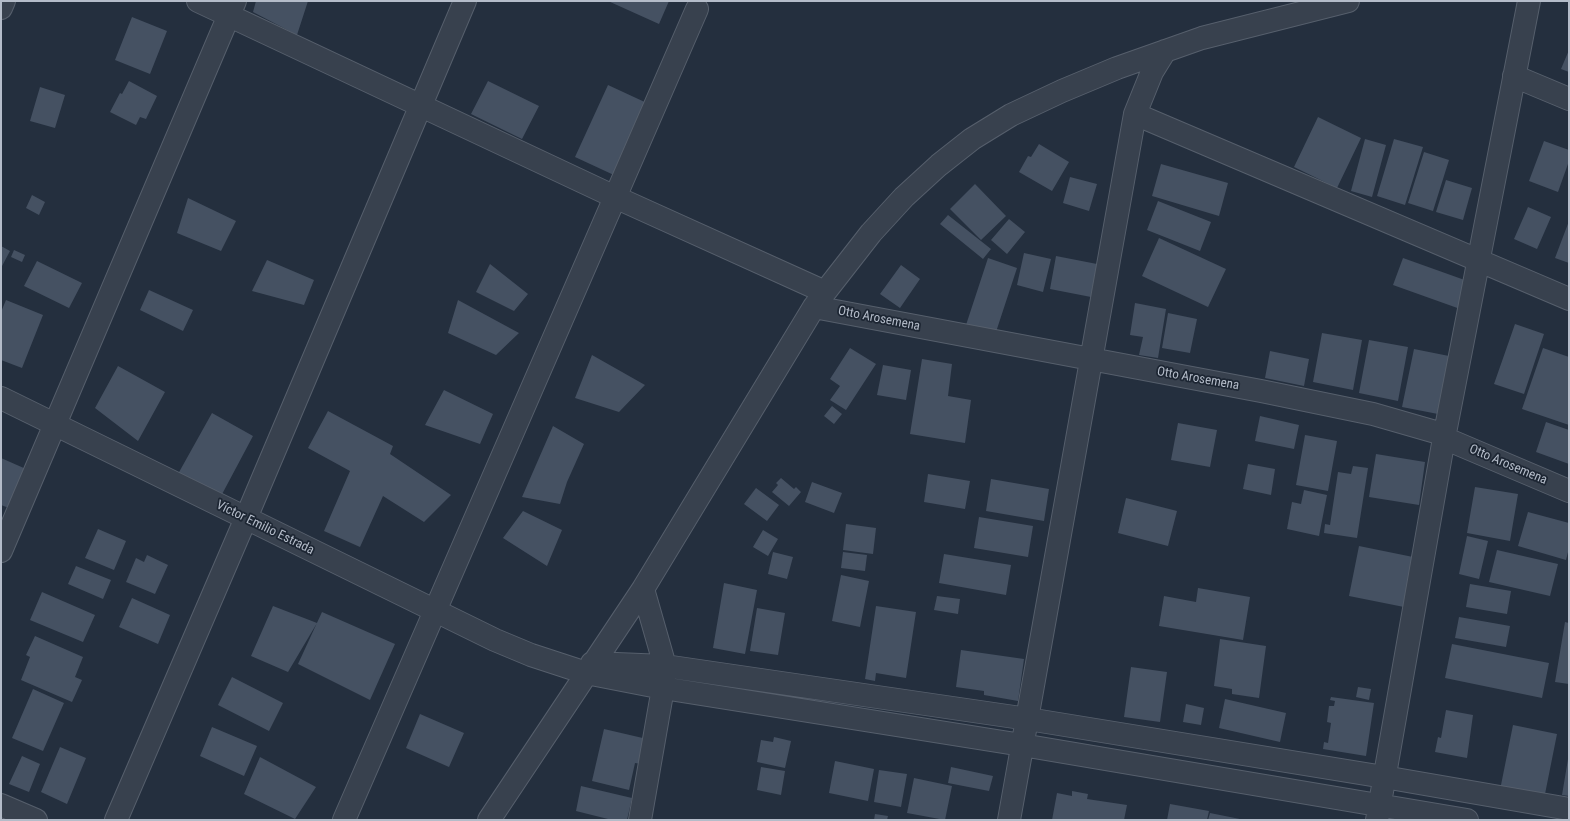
<!DOCTYPE html>
<html>
<head>
<meta charset="utf-8">
<style>
  body { margin:0 }
  #map { position:relative; width:1570px; height:821px; overflow:hidden; background:#242f3e; font-family:"Roboto Condensed",sans-serif }
  canvas { display:block }
  .frame { position:absolute; inset:0; border:2px solid #b4bcc9; pointer-events:none }
</style>
</head>
<body>
<div id="map">
<canvas width="1570" height="821"></canvas>
<div class="frame"></div>
</div>
<script>
const g = document.querySelector('canvas').getContext('2d');
g.lineJoin = 'round';
function fill(path, color) {
  g.fillStyle = color;
  g.fill(path, 'evenodd');
}
function shape(rows) {
  const path = new Path2D();
  for (const r of rows) {
    path.moveTo(r[0], r[1]);
    for (let i = 2; i < r.length; i += 2) path.lineTo(r[i], r[i + 1]);
  }
  return path;
}
function stroke(path, color, width, dash) {
  g.strokeStyle = color;
  g.lineWidth = width;
  g.lineCap = dash ? 'butt' : 'round';
  g.setLineDash(dash || []);
  g.stroke(path);
}
function write(font, color, halo, rows, align = 'center') {
  g.font = font + ' "Roboto Condensed",sans-serif';
  g.lineWidth = 3.5;
  g.setLineDash([]);
  g.textBaseline = 'middle';
  g.strokeStyle = halo;
  g.fillStyle = color;
  for (const [text, x, y, turn = 0] of rows) {
    g.save();
    g.translate(x, y);
    g.rotate((+turn || 0) * Math.PI / 180);
    g.textAlign = isNaN(turn) ? turn : align;
    if (halo) g.strokeText(text, 0, 0);
    g.fillText(text, 0, 0);
    g.restore();
  }
}
fill(shape([
  [256,1,308,1,297,35,253,12],
  [608,1,669,1,659,24],
  [132,17,167,31,150,74,115,60],
  [1569,50,1569,72,1561,69],
  [129,81,157,96,146,119,140,117,136,125,110,112,120,93,122,94],
  [488,81,539,106,522,139,471,114],
  [608,85,649,104,616,176,575,157],
  [40,87,65,95,55,128,30,121],
  [1318,117,1361,138,1337,188,1294,167],
  [1365,139,1386,145,1372,197,1351,191],
  [1394,139,1423,147,1405,205,1377,196],
  [1544,141,1569,150,1569,161,1558,192,1529,181],
  [1039,144,1069,162,1052,191,1019,172,1028,156,1031,157],
  [1424,152,1449,160,1433,211,1408,203],
  [1161,164,1228,183,1219,216,1152,196],
  [1070,177,1097,184,1089,211,1063,203],
  [1446,180,1472,188,1463,220,1436,212],
  [975,184,1006,216,981,240,950,209],
  [32,195,45,202,39,215,26,208],
  [188,198,236,221,221,251,177,233],
  [1158,201,1211,222,1200,251,1147,230],
  [1528,207,1551,217,1537,249,1514,239],
  [948,215,991,249,983,259,940,224],
  [1009,219,1025,232,1007,254,991,240],
  [1569,221,1569,263,1555,258],
  [1159,238,1226,269,1208,307,1142,276],
  [1,246,10,251,1,268],
  [14,250,25,255,22,262,11,257],
  [1024,253,1051,259,1043,292,1017,285],
  [1056,256,1097,264,1091,297,1050,289],
  [988,258,1017,268,995,335,966,325],
  [1403,258,1473,283,1463,310,1393,285],
  [267,260,314,280,304,305,252,291],
  [37,261,82,283,69,308,24,286],
  [490,264,528,294,514,311,476,292],
  [901,265,920,279,900,308,880,294],
  [149,290,193,310,183,331,140,310],
  [6,300,43,315,22,368,1,360,1,312],
  [458,300,519,333,496,355,448,333],
  [1135,303,1166,309,1158,358,1139,355,1143,337,1130,335],
  [1168,313,1197,319,1190,353,1162,348],
  [1515,324,1544,334,1524,394,1494,384],
  [1322,333,1362,340,1353,390,1313,382],
  [1369,340,1408,347,1398,401,1359,393],
  [850,348,876,364,846,410,830,400,840,386,830,379],
  [1543,348,1569,357,1569,425,1522,409],
  [1414,349,1449,356,1438,414,1402,407],
  [1270,351,1309,359,1304,386,1265,378],
  [592,355,645,385,619,412,575,398],
  [922,359,952,364,948,396,971,400,965,443,910,434],
  [883,365,911,370,906,400,877,395],
  [118,366,165,392,138,441,95,408],
  [444,390,493,414,480,444,425,425],
  [832,406,842,414,834,424,824,416],
  [328,411,393,446,390,454,451,495,424,522,383,496,360,547,324,531,350,471,308,448],
  [212,413,253,436,220,498,178,474],
  [1260,416,1299,425,1294,449,1255,441],
  [1546,422,1569,430,1569,464,1536,452],
  [1178,423,1217,430,1210,467,1171,460],
  [553,426,584,444,567,482,560,504,522,497],
  [1305,435,1337,441,1328,491,1296,485],
  [1376,454,1425,462,1419,505,1369,497],
  [1,458,26,469,9,508,1,505],
  [1248,464,1275,469,1271,495,1243,489],
  [1353,466,1368,468,1357,538,1324,533,1325,524,1330,525,1338,472,1351,474],
  [928,474,970,481,965,509,924,502],
  [781,478,794,489,796,487,801,492,789,506,772,492,778,485,776,483],
  [991,479,1049,489,1044,521,986,511],
  [812,482,842,493,834,513,805,502],
  [1475,487,1518,494,1510,541,1467,533],
  [756,488,779,505,767,521,744,504],
  [1304,490,1327,495,1319,536,1287,529,1292,502,1301,504],
  [1126,498,1177,511,1168,546,1118,533],
  [523,511,562,530,547,566,503,538],
  [1528,512,1569,523,1569,548,1566,560,1518,546],
  [979,517,1033,526,1028,557,974,548],
  [846,524,876,528,873,554,843,550],
  [98,529,126,541,114,570,85,558],
  [763,530,778,539,768,556,753,547],
  [1467,536,1488,541,1479,579,1459,574],
  [1359,546,1418,558,1409,608,1349,596],
  [1497,550,1558,564,1550,596,1489,582],
  [773,552,793,557,787,579,768,574],
  [843,552,867,555,865,571,841,568],
  [944,554,1011,565,1006,595,939,583],
  [147,555,168,565,155,594,126,582,136,558,144,562],
  [76,566,111,580,103,599,68,584],
  [841,575,869,581,860,627,832,621],
  [724,583,757,590,745,654,713,648],
  [1470,584,1511,591,1507,614,1466,607],
  [1198,588,1250,597,1243,640,1159,626,1164,596,1196,602],
  [42,592,95,615,83,642,30,620],
  [937,596,960,599,958,614,934,610],
  [132,598,170,615,158,644,119,627],
  [273,606,317,623,288,672,251,656],
  [876,606,916,612,906,678,876,673,875,681,865,679],
  [757,608,785,613,778,655,750,651],
  [322,612,395,644,370,700,298,664],
  [1459,617,1510,626,1506,647,1455,638],
  [1565,622,1569,623,1569,684,1555,682],
  [35,636,83,657,75,677,82,680,72,702,21,680,30,657,26,655],
  [1220,639,1266,646,1259,698,1232,694,1232,689,1214,686],
  [1452,644,1549,663,1542,698,1445,678],
  [961,650,1024,659,1018,701,984,695,984,691,956,687],
  [1131,667,1167,672,1160,722,1124,717],
  [232,677,283,703,269,731,218,705],
  [1358,687,1371,689,1369,700,1356,697],
  [33,689,64,703,43,751,12,738],
  [1331,697,1374,703,1366,756,1323,749,1324,742,1328,743,1331,723,1327,722,1329,706,1334,706,1335,701,1330,700],
  [1225,699,1286,713,1280,742,1219,728],
  [1186,704,1204,708,1201,725,1183,722],
  [1446,710,1473,715,1467,758,1435,752,1438,737,1441,738],
  [420,714,464,733,449,767,406,748],
  [1513,725,1557,734,1544,799,1500,790],
  [212,727,257,746,244,776,200,756],
  [604,729,647,739,642,764,635,763,629,790,592,781],
  [774,737,791,741,785,768,757,762,761,740,773,742],
  [60,747,86,758,67,804,41,792],
  [22,756,40,764,29,792,9,784],
  [260,757,316,787,295,819,244,794],
  [1568,759,1569,759,1569,796,1562,795],
  [835,761,874,769,868,801,829,793],
  [761,767,785,771,781,795,757,790],
  [951,767,993,776,989,791,948,783],
  [879,770,907,774,901,807,874,802],
  [914,778,952,786,945,820,907,813],
  [581,786,632,798,627,820,612,820,576,811],
  [1072,791,1088,794,1087,799,1127,805,1124,820,1052,820,1057,793,1072,796],
  [1170,804,1209,811,1207,820,1167,820],
  [1210,813,1240,819,1240,820,1208,820],
  [875,814,888,816,887,820,874,820]
]), '#455162');
const minor = shape([
  [198,1,615,197,825,292],
  [1,8,4,1],
  [1514,76,1569,99],
  [1135,114,1569,299],
  [814,307,1261,391,1373,414,1439,433,1444,438,1569,491],
  [1,398,495,640,531,655,586,673,663,688,1022,745,1467,820],
  [1,551,235,1],
  [592,663,665,666,1028,719,1384,777,1569,809],
  [1,805,36,820],
  [116,820,246,518,465,1],
  [344,820,697,9],
  [489,820,643,589,814,307,825,292,871,233,904,197,939,165,972,139,1011,115,1062,91,1117,68,1202,38,1348,1],
  [640,820,663,688,665,666,643,589],
  [1009,820,1135,114,1152,72,1165,51],
  [1377,820,1444,438,1529,1]
]);
stroke(minor, '#565f6c', 24);
stroke(minor, '#38414e', 22);
write('13px', '#b4bcc9', '#1d2633', [
  ["Otto Arosemena",879,319,11],
  ["Otto Arosemena",1198,379,10],
  ["Otto Arosemena",1508,465,23],
  ["Víctor Emilio Estrada",265,528,26]
]);
</script>
</body>
</html>
